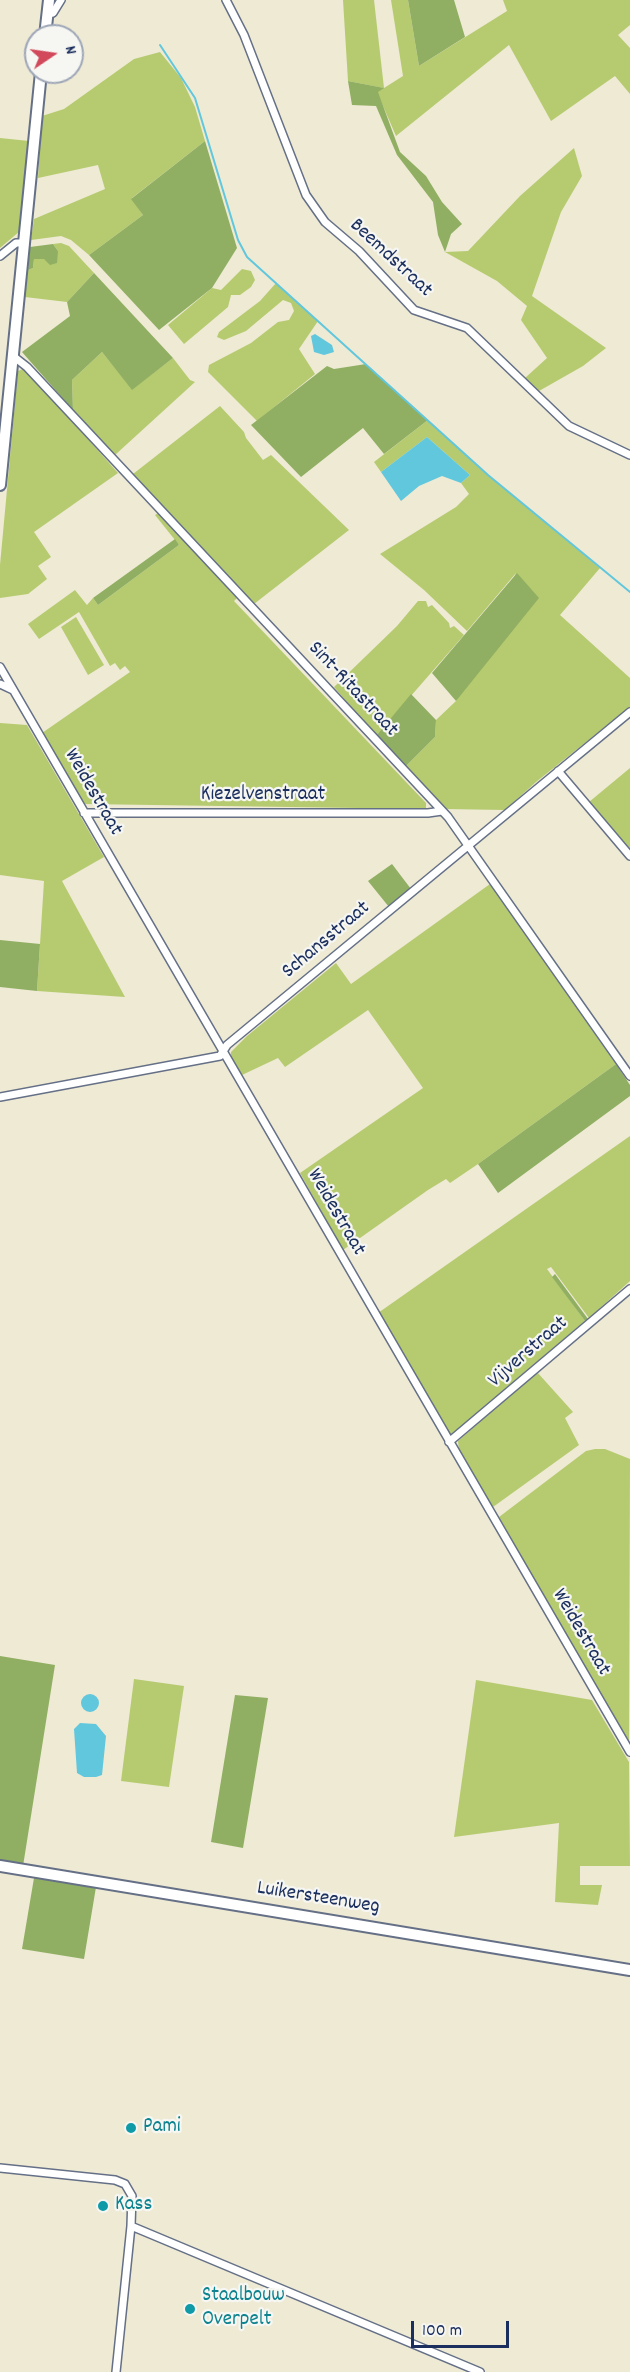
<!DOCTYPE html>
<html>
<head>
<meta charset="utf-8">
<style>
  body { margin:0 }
  #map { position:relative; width:630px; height:2372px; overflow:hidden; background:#eeead4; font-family:Dekko,sans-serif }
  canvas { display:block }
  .north { position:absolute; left:24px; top:24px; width:60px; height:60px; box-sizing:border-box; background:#f6f6f2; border:2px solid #9ea6b7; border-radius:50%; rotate:77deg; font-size:16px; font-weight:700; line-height:24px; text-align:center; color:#1b2f5e }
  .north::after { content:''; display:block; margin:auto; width:21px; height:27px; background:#d1495b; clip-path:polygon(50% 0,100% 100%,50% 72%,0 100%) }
  .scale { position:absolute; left:411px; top:2321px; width:98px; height:27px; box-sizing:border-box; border:3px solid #1b2f5e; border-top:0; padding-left:8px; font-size:18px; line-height:21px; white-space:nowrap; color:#1b2f5e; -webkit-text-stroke:4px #f6f6f2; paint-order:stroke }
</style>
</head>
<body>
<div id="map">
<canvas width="630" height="2372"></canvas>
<div class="north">N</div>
<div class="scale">100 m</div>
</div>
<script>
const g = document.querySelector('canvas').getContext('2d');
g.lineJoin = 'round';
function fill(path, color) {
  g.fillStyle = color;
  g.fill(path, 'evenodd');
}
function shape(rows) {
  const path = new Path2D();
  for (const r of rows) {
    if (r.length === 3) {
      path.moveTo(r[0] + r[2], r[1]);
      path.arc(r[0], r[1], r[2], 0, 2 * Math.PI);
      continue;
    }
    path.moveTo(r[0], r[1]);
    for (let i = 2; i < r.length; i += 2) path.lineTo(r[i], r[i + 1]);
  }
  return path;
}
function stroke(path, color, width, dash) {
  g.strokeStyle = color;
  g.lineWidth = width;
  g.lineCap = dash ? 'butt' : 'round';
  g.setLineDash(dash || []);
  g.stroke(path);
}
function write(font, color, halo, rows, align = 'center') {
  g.font = font + ' Dekko,sans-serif';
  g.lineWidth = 4.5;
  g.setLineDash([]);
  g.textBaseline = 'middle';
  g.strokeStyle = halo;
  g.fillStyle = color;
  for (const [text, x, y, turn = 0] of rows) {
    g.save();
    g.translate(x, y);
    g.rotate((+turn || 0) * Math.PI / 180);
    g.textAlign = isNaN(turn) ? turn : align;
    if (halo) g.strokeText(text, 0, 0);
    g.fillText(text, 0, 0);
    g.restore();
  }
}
fill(shape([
  [343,0,374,0,384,88,403,76,391,0,408,0,419,66,507,11,503,0,630,0,630,25,618,35,630,48,630,94,615,76,551,121,509,45,396,136,377,92,383,88,348,81],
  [160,52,181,78,195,107,205,141,132,198,143,215,89,255,71,240,61,236,31,240,34,219,105,189,98,165,38,178,42,116,64,109,134,59],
  [0,138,29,141,20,231,0,248],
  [574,148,582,176,561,212,532,296,606,348,583,366,539,391,525,378,547,358,521,320,527,306,497,281,445,252,468,251,520,196],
  [61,243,69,246,94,273,67,302,25,297,28,270,33,268,34,259,44,259,58,251,53,244],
  [242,269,251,271,255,280,251,287,240,295,231,295,228,307,184,344,168,325,212,288,221,290],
  [276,283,318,321,299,349,315,374,257,421,208,372,209,365,251,343,278,322,289,320,294,311,291,303,283,300,246,331,224,340,217,337,219,332,260,301],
  [102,352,132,389,173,358,190,380,195,382,115,455,73,410,72,380],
  [25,368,118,473,34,532,51,557,38,566,47,579,28,594,0,598,0,565,18,371],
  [220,406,244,432,246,438,263,460,271,455,349,530,254,604,133,474],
  [428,420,488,475,600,568,560,615,630,678,630,707,536,782,505,810,445,809,404,768,435,737,436,720,456,701,516,573,467,631,424,590,380,554,456,507,469,494,461,483,470,475,427,437,381,472,374,462],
  [158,513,237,598,234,601,426,803,426,809,84,804,42,733,130,672,125,666,120,670,115,663,110,666,79,612,39,639,28,624,75,590,87,605,93,598,98,605,179,545,155,515],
  [418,601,426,601,428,607,432,605,449,623,450,628,454,626,464,635,376,736,334,687,397,626],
  [76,617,104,665,88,675,61,627],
  [0,723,27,725,104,857,62,881,125,997,37,991,44,881,0,875],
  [630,768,630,849,589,802],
  [490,884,616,1064,478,1164,450,1183,446,1179,428,1190,343,1250,300,1173,423,1088,368,1010,285,1067,278,1058,242,1075,231,1059,231,1052,247,1036,336,963,351,984],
  [630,1136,630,1281,589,1318,551,1267,547,1269,585,1321,450,1436,378,1313],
  [537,1372,573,1412,565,1418,579,1445,493,1507,459,1451,458,1441],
  [595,1449,605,1449,630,1459,629,1745,499,1517,586,1451],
  [134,1679,184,1686,169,1787,121,1781],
  [476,1680,592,1700,629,1762,630,1866,580,1866,580,1885,602,1885,598,1905,555,1902,559,1823,454,1837]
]), '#b6cb70');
fill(shape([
  [408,0,454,0,465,37,419,66],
  [348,81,384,88,378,92,400,152,426,176,442,202,462,224,451,234,445,252,438,235,433,202,397,155,376,106,352,105],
  [205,141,237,248,212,288,159,330,89,255,143,215,131,199],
  [53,244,58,251,57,263,50,265,44,259,34,259,33,268,28,270,30,247],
  [94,273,173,358,132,390,102,352,72,380,73,410,22,352,70,316,67,302],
  [366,364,428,420,384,454,363,428,301,477,251,425,327,366,334,369],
  [175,539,179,545,98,605,93,598],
  [517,573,539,598,456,701,432,673],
  [411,694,436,720,435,737,404,768,376,736],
  [392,864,411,889,389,907,368,881],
  [0,940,40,944,37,991,0,987],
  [616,1064,630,1085,630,1096,498,1193,478,1164],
  [555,1274,588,1319,585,1321,552,1277],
  [0,1656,55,1665,23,1866,0,1862],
  [235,1695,268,1698,243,1848,211,1842],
  [34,1878,96,1887,84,1959,22,1949]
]), '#90af62');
fill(shape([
  [315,334,332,345,334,352,324,355,314,352,311,336],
  [427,437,470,475,461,483,442,476,419,486,401,501,381,472],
  [90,1703,9],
  [80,1723,96,1724,106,1736,102,1775,96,1777,84,1777,77,1773,74,1729]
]), '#61c7dd');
stroke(shape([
  [160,45,195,98,238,240,247,257,488,475,630,592]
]), '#61c7dd', 2);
const minor = shape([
  [226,0,244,35,306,195,325,222,359,251,414,310,467,328,569,426,630,455],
  [47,14,53,13,61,0],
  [0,256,16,243,24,243],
  [13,356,27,367,448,817,630,1076],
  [0,667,630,1752],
  [0,684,13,690],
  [558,771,630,856],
  [84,813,428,813,442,811],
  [0,1097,220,1056,227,1045,630,712],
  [449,1442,630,1289],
  [0,2168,115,2180,125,2184,132,2196,131,2226,116,2372],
  [131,2226,480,2372]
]);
const secondary = shape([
  [45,36,49,0],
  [0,485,41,72],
  [0,1866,630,1970]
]);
stroke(minor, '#657087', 10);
stroke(secondary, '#657087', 14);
stroke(minor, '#fff', 7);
stroke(secondary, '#fff', 10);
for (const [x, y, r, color] of [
  [131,2128,6,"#0f9aa8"],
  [103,2206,6,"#0f9aa8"],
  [190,2309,6,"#0f9aa8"]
]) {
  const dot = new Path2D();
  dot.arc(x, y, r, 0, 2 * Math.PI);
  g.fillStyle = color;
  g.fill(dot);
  stroke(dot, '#f6f6f2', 2);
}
write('21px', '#1b2f5e', '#f6f6f2', [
  ["Beemdstraat",390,259,43],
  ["Sint-Ritastraat",352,690,47],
  ["Weidestraat",92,793,60],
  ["Kiezelvenstraat",263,796],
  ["Schansstraat",327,941,-40],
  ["Weidestraat",335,1213,60],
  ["Vijverstraat",529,1353,-41],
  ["Weidestraat",580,1633,60],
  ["Luikersteenweg",318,1899,9]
]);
write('21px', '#0d838f', '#f6f6f2', [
  ["Pami",143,2128],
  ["Kass",115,2206],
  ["Staalbouw",202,2297],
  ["Overpelt",202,2321]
], 'left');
</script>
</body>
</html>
